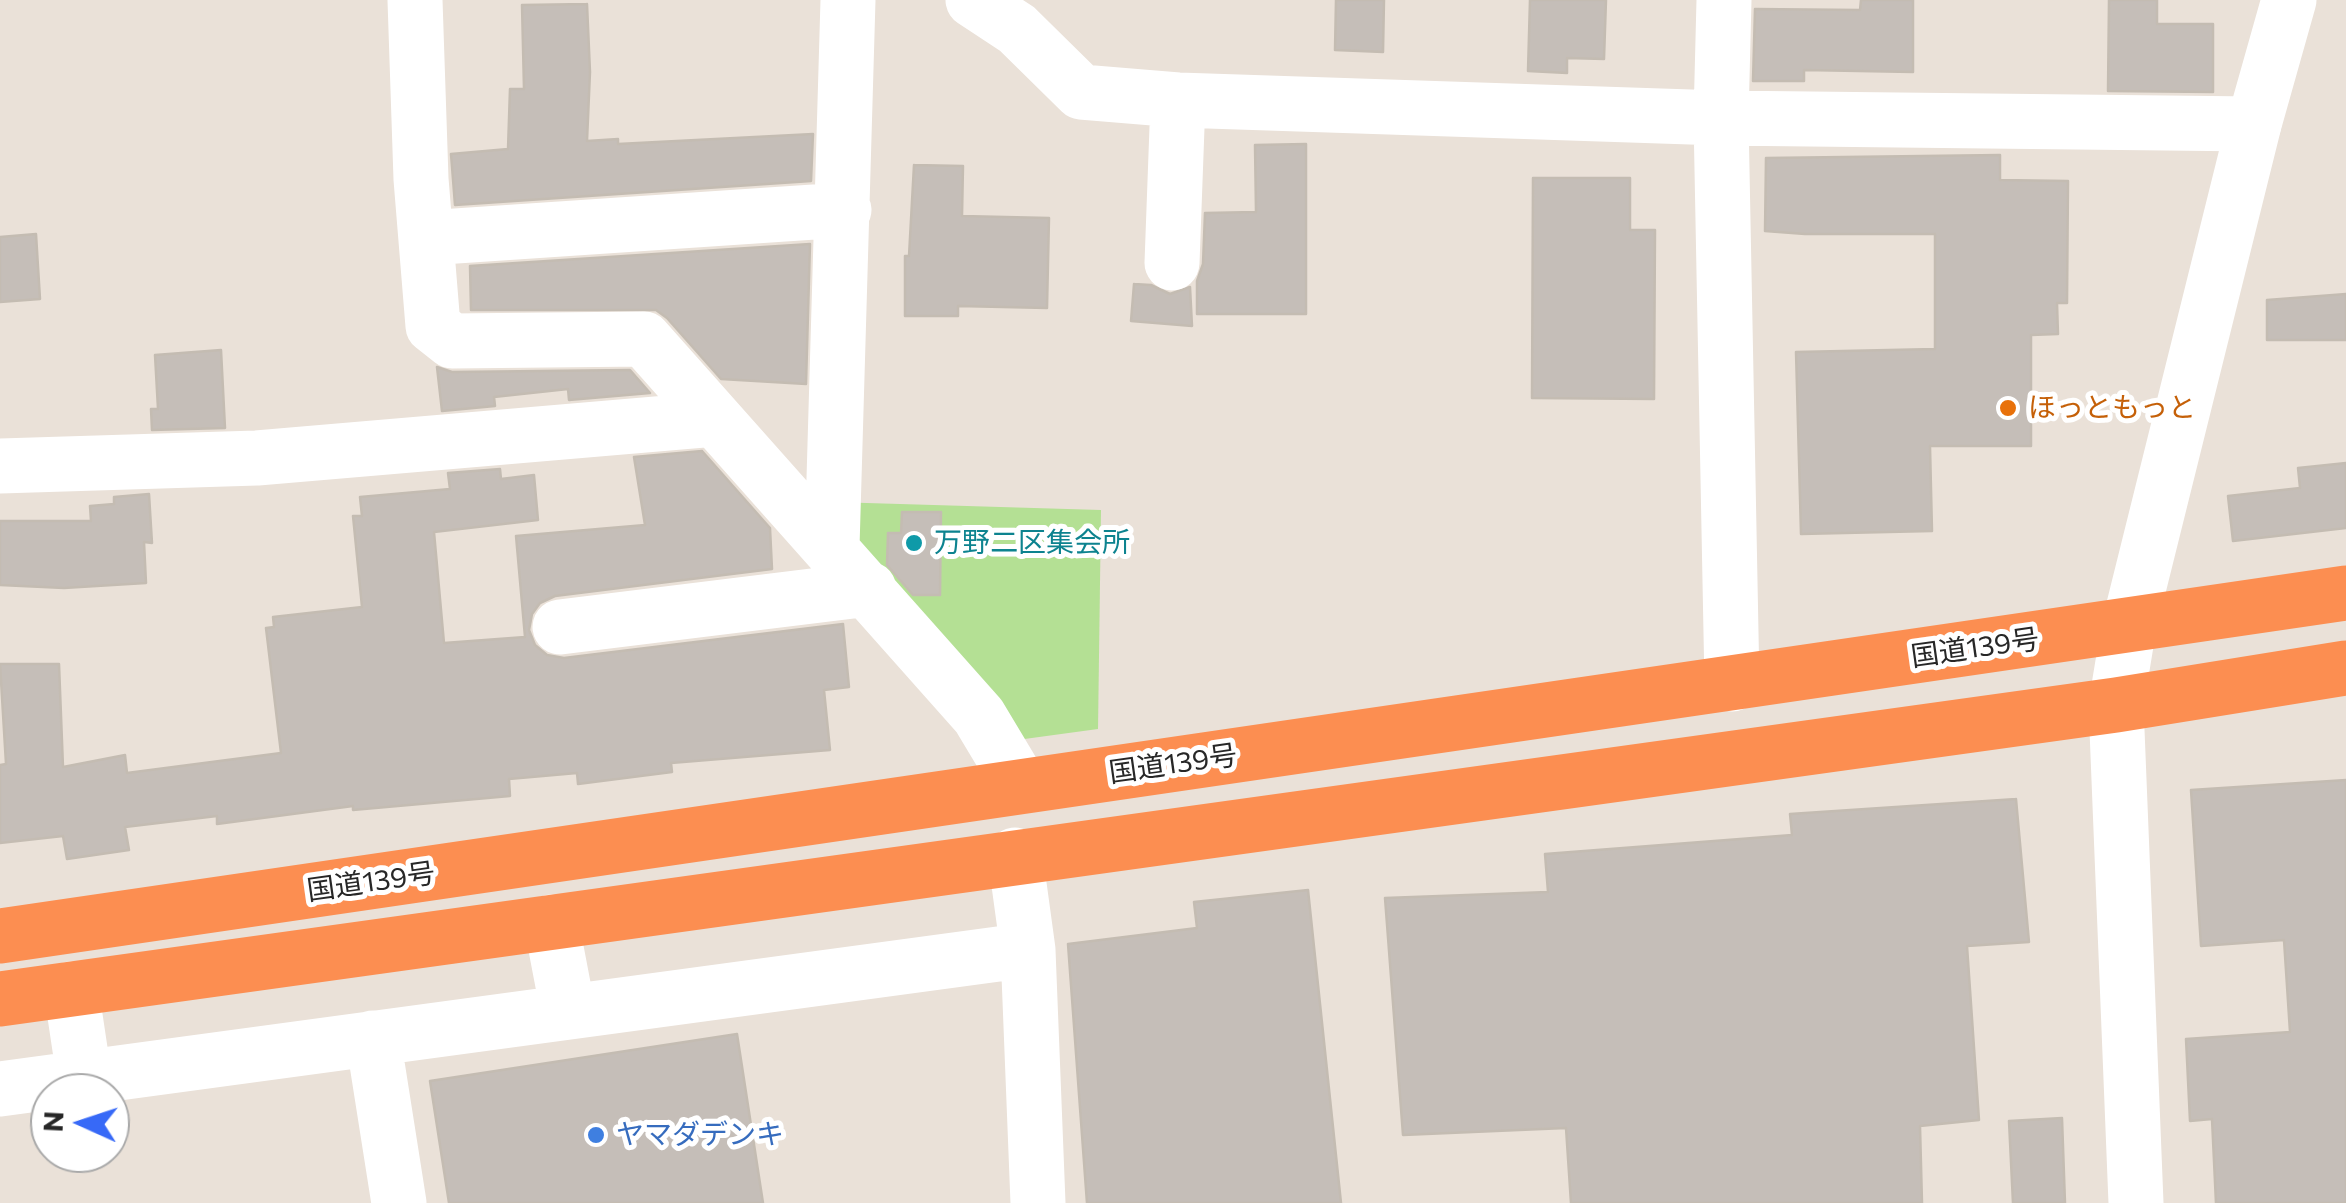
<!DOCTYPE html>
<html>
<head>
<meta charset="utf-8">
<style>
  body { margin:0 }
  #map { position:relative; width:2346px; height:1203px; overflow:hidden; background:#eae1d8; font-family:Commissioner,sans-serif }
  canvas { display:block }
  .north { position:absolute; left:30px; top:1073px; width:100px; height:100px; box-sizing:border-box; background:#fff; border:2px solid #a9a9a9; border-radius:50%; rotate:273deg; font-size:28px; font-weight:700; line-height:40px; text-align:center; color:#272727 }
  .north::after { content:''; display:block; margin:auto; width:35px; height:45px; background:#3769f7; clip-path:polygon(50% 0,100% 100%,50% 72%,0 100%) }
</style>
</head>
<body>
<div id="map">
<canvas width="2346" height="1203"></canvas>
<div class="north">N</div>
</div>
<script>
const g = document.querySelector('canvas').getContext('2d');
g.lineJoin = 'round';
function fill(path, color) {
  g.fillStyle = color;
  g.fill(path, 'evenodd');
}
function shape(rows) {
  const path = new Path2D();
  for (const r of rows) {
    path.moveTo(r[0], r[1]);
    for (let i = 2; i < r.length; i += 2) path.lineTo(r[i], r[i + 1]);
  }
  return path;
}
function stroke(path, color, width, dash) {
  g.strokeStyle = color;
  g.lineWidth = width;
  g.lineCap = dash ? 'butt' : 'round';
  g.setLineDash(dash || []);
  g.stroke(path);
}
function write(font, color, halo, rows, align = 'center') {
  g.font = font + ' Commissioner,"Noto Sans JP",sans-serif';
  g.lineWidth = 10;
  g.setLineDash([]);
  g.textBaseline = 'middle';
  g.strokeStyle = halo;
  g.fillStyle = color;
  for (const [text, x, y, turn = 0] of rows) {
    g.save();
    g.translate(x, y);
    g.rotate((+turn || 0) * Math.PI / 180);
    g.textAlign = isNaN(turn) ? turn : align;
    if (halo) g.strokeText(text, 0, 0);
    g.fillText(text, 0, 0);
    g.restore();
  }
}
fill(shape([
  [833,502,1101,510,1098,729,995,743]
]), '#b4e094');
const building = shape([
  [1336,0,1384,0,1383,52,1335,50,1336,0],
  [1530,0,1606,0,1604,59,1567,58,1567,73,1528,71,1530,0],
  [1861,0,1913,0,1913,72,1804,70,1804,81,1753,81,1755,9,1860,10,1861,0],
  [2109,0,2157,0,2157,24,2213,24,2213,92,2108,91,2109,0],
  [587,4,590,72,587,141,618,139,618,144,813,134,811,181,455,205,451,154,508,149,510,89,524,89,522,5,587,4],
  [1306,144,1306,314,1197,314,1197,281,1203,264,1205,213,1256,212,1255,145,1306,144],
  [2000,155,2000,180,2068,181,2067,303,2057,303,2058,334,2031,335,2031,446,1930,446,1932,531,1801,534,1796,352,1935,349,1935,234,1805,234,1765,231,1766,158,2000,155],
  [914,165,963,166,962,216,1049,218,1047,308,958,306,958,316,905,316,905,256,909,256,914,165],
  [1533,178,1630,178,1630,230,1655,230,1654,399,1532,398,1533,178],
  [36,234,40,299,0,302,0,237,36,234],
  [810,244,806,384,721,379,667,318,656,310,471,310,470,266,810,244],
  [1134,284,1151,285,1170,294,1190,287,1192,326,1131,321,1134,284],
  [2346,294,2346,340,2267,340,2267,300,2346,294],
  [221,350,225,428,152,430,151,409,158,409,155,355,221,350],
  [437,367,452,372,630,370,650,393,569,400,568,389,494,397,495,406,442,411,437,367],
  [702,451,770,528,772,569,555,596,540,603,532,614,529,630,535,645,547,655,564,658,843,624,849,687,824,690,830,750,671,763,672,772,578,784,577,773,509,779,510,796,353,810,353,806,217,824,217,816,125,827,129,850,67,859,63,836,0,843,0,765,6,764,0,664,59,664,63,767,125,755,127,773,281,753,266,628,274,627,273,617,362,607,353,516,362,516,360,497,450,489,448,473,500,469,501,479,534,475,538,520,434,532,444,643,525,637,516,536,645,525,634,457,702,451],
  [2346,463,2346,528,2233,541,2228,496,2300,488,2298,468,2346,463],
  [149,494,152,543,144,542,146,583,64,588,0,585,0,521,91,521,90,506,114,504,114,497,149,494],
  [902,512,941,512,940,595,913,595,887,565,888,533,901,533,902,512],
  [2346,780,2346,1203,2216,1203,2212,1119,2190,1121,2186,1039,2290,1032,2284,940,2201,946,2191,790,2346,780],
  [2016,799,2029,942,1967,946,1979,1120,1920,1126,1922,1203,1571,1203,1566,1128,1403,1135,1385,898,1548,892,1545,854,1792,835,1790,814,2016,799],
  [1308,890,1341,1203,1087,1203,1068,944,1197,928,1194,902,1308,890],
  [737,1034,763,1203,449,1203,430,1081,737,1034],
  [2062,1118,2065,1203,2013,1203,2009,1121,2062,1118]
]);
fill(building, '#c5beb8');
stroke(building, '#c4bcb2', 2.5);
stroke(shape([
  [415,0,421,179,433,326,452,341,644,339,979,716,1021,786],
  [973,0,1017,29,1081,92,1178,100,1721,118,2254,124],
  [1724,0,1721,118,1732,684],
  [426,238,844,210],
  [1172,263,1178,100],
  [0,466,257,458,715,419],
  [832,547,848,0],
  [560,627,869,589],
  [1015,855,1028,950,1038,1203],
  [551,922,568,1011],
  [71,989,84,1076],
  [373,1038,399,1203],
  [0,1089,1028,950]
]), '#fff', 55);
stroke(shape([
  [2136,1203,2116,705,2129,626,2254,124,2289,0]
]), '#fff', 55);
stroke(shape([
  [0,936,2346,593],
  [0,999,2116,705,2346,668]
]), '#fc8e51', 55);
for (const [x, y, r, color] of [
  [2008,408,10,"#e8710a"],
  [914,543,10,"#0f9aa8"],
  [596,1135,10,"#3f7fe0"]
]) {
  const dot = new Path2D();
  dot.arc(x, y, r, 0, 2 * Math.PI);
  g.fillStyle = color;
  g.fill(dot);
  stroke(dot, '#fff', 4);
}
write('28px', '#c56008', '#fff', [
  ["ほっともっと",2028,408]
], 'left');
write('28px', '#0d838f', '#fff', [
  ["万野二区集会所",934,543]
], 'left');
write('28px', '#272727', '#fff', [
  ["国道139号",1975,648,-8],
  ["国道139号",1173,764,-8],
  ["国道139号",371,882,-8]
]);
write('28px', '#366cbe', '#fff', [
  ["ヤマダデンキ",616,1135]
], 'left');
</script>
</body>
</html>
